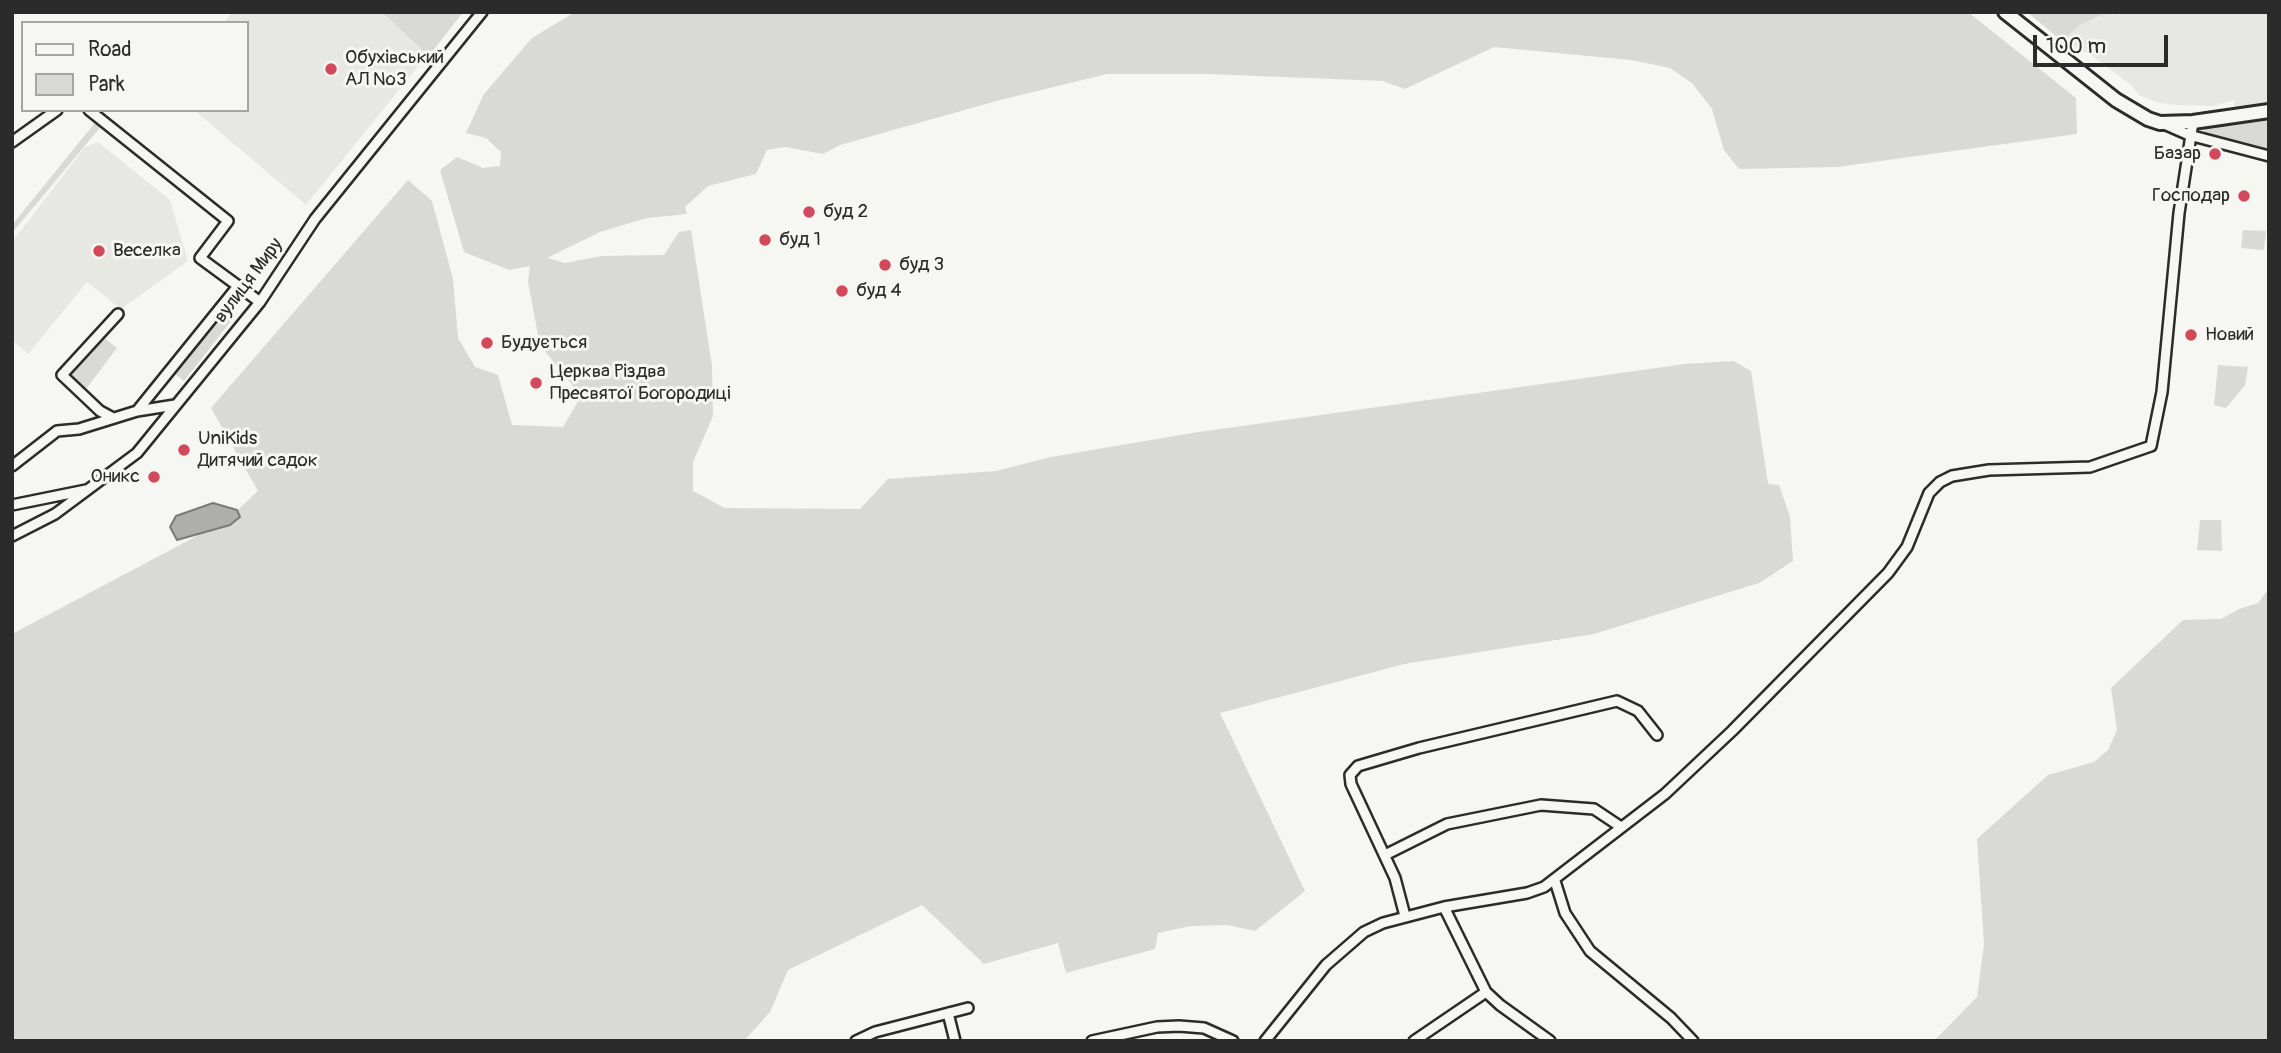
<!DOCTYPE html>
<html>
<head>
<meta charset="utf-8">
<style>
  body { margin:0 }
  #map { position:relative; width:2281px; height:1053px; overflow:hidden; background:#f6f6f2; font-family:Pangolin,sans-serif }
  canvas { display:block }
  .frame { position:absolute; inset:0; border:14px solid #2b2b2b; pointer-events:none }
  .legend { position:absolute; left:21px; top:21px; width:228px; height:91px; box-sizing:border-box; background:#f6f6f2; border:2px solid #a5a5a2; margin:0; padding:9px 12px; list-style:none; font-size:21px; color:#2b2b2b }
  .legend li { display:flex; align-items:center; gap:14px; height:35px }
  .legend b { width:35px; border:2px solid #a5a5a2 }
  .scale { position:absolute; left:2033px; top:35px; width:135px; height:32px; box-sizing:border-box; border:4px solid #2b2b2b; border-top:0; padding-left:9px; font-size:21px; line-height:24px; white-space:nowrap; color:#2b2b2b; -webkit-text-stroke:5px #f6f6f2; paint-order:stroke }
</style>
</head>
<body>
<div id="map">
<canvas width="2281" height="1053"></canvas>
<div class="frame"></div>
<ul class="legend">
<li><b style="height:9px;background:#f6f6f2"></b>Road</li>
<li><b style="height:19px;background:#d9d9d5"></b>Park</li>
</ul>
<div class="scale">100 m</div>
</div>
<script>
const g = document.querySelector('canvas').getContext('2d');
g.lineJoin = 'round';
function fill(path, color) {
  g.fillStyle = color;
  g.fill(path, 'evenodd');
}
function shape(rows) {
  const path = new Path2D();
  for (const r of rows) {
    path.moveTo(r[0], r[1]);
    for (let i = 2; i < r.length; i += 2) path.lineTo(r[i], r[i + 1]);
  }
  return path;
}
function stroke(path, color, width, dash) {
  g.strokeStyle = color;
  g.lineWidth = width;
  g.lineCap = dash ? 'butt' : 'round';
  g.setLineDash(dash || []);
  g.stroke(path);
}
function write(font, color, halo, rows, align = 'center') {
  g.font = font + ' Pangolin,sans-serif';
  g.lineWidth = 6;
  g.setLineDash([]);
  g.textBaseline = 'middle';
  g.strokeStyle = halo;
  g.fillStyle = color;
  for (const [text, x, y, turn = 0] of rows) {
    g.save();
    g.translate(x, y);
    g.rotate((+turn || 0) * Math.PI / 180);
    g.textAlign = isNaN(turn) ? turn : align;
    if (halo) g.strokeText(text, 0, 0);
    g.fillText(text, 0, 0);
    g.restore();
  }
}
fill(shape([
  [232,12,462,12,306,205,194,110,247,110,247,23,224,23],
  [2108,12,2120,15,2121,12,2269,12,2269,111,2235,116,2234,100,2213,106,2178,105,2159,103,2139,95,2131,85,2091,55,2062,41,2080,25],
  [98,142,170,200,188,261,121,309,87,282,28,354,12,340,12,242,85,147]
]), '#e7e7e3');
fill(shape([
  [382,12,463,12,429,56],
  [575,12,1968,12,2076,98,2077,134,1837,167,1739,169,1724,150,1712,109,1692,83,1670,68,1631,60,1494,47,1405,89,1383,81,1208,74,1107,74,1000,100,840,145,823,154,785,147,767,150,756,174,708,186,685,207,687,214,647,218,600,232,547,258,565,263,601,256,664,255,679,232,691,230,712,366,713,416,693,462,693,491,725,508,860,509,888,479,996,471,1051,457,1192,433,1685,364,1734,361,1751,371,1768,484,1779,485,1790,517,1793,561,1759,583,1594,634,1404,664,1220,713,1305,891,1255,931,1227,925,1191,926,1158,933,1155,949,1066,973,1058,943,984,964,922,905,788,970,770,1012,744,1041,12,1041,12,634,227,520,258,491,211,408,408,180,432,201,453,279,458,338,475,367,498,375,512,425,563,427,581,396,540,345,528,282,530,266,509,270,464,252,440,170,457,157,483,168,500,166,501,152,486,138,466,133,484,94,532,38],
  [2027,12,2108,12,2080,25,2062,41],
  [2269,111,2269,156,2202,139,2207,120],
  [98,119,103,124,12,233,12,225],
  [2243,230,2266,231,2264,250,2241,248],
  [218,311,231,321,184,381,171,371],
  [99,334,117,348,83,393,62,375],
  [2218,365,2248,367,2245,385,2226,408,2214,405],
  [2200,520,2221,520,2222,551,2197,550],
  [2269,588,2269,1041,1934,1041,1977,997,1984,944,1977,839,2048,775,2094,762,2108,750,2117,730,2111,688,2183,620,2221,619,2239,609,2258,603]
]), '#d9d9d5');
const water = shape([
  [213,503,237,510,240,517,230,525,177,540,170,527,176,516,213,503]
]);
fill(water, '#aeaeab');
stroke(water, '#7a7a78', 2);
const minor = shape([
  [89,110,228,221,200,258,260,302],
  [2164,124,2189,135,2269,156],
  [12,142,57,110],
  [137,411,238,286],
  [113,418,100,411,62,375,118,314],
  [12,466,57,431,79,429,137,411,175,405],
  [12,505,86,490],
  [12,536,55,514,137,453,260,302,315,219,482,12],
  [1385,855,1447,824,1541,805,1594,809,1621,827],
  [1555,881,1565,913,1590,951,1671,1018,1693,1041],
  [1405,916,1395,878,1351,784,1350,775,1358,766,1419,748,1617,701,1638,711,1657,735],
  [1486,992,1500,1005,1550,1041],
  [948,1013,955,1041],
  [856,1041,875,1032,968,1008],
  [1092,1041,1157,1027,1179,1026,1204,1028,1233,1041],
  [1265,1041,1326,965,1364,932,1383,923,1444,907,1527,893,1544,887,1665,794,1732,731,1888,573,1907,547,1929,493,1940,482,1952,476,1989,470,2090,467,2151,446,2162,392,2179,213,2193,122],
  [1414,1041,1486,992,1444,907]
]);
const secondary = shape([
  [2005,12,2116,100,2148,119,2160,123,2193,122,2269,111]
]);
stroke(minor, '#2b2b2b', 14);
stroke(secondary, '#2b2b2b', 18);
stroke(minor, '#f6f6f2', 9);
stroke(secondary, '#f6f6f2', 12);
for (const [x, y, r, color] of [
  [331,69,7,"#d1495b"],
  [2215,154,7,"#d1495b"],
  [2244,196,7,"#d1495b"],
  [809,212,7,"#d1495b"],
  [765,240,7,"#d1495b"],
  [99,251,7,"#d1495b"],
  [885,265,7,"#d1495b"],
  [842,291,7,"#d1495b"],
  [2191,335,7,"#d1495b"],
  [487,343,7,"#d1495b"],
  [536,383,7,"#d1495b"],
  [184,450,7,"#d1495b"],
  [154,477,7,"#d1495b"]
]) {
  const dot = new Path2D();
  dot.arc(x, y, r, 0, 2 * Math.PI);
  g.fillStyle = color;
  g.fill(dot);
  stroke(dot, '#f6f6f2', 2.5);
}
write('19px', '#2b2b2b', '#f6f6f2', [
  ["Обухівський",345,58],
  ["АЛ №3",345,80],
  ["Базар",2201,154,"right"],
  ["Господар",2230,196,"right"],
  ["буд 2",823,212],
  ["буд 1",779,240],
  ["Веселка",113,251],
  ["буд 3",899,265],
  ["буд 4",856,291],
  ["Новий",2205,335],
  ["Будується",501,343],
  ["Церква Різдва",550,372],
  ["Пресвятої Богородиці",550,394],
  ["UniKids",198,439],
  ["Дитячий садок",198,461],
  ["Оникс",140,477,"right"]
], 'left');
write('19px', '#2b2b2b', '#f6f6f2', [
  ["вулиця Миру",249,281,-53]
]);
</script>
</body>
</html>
